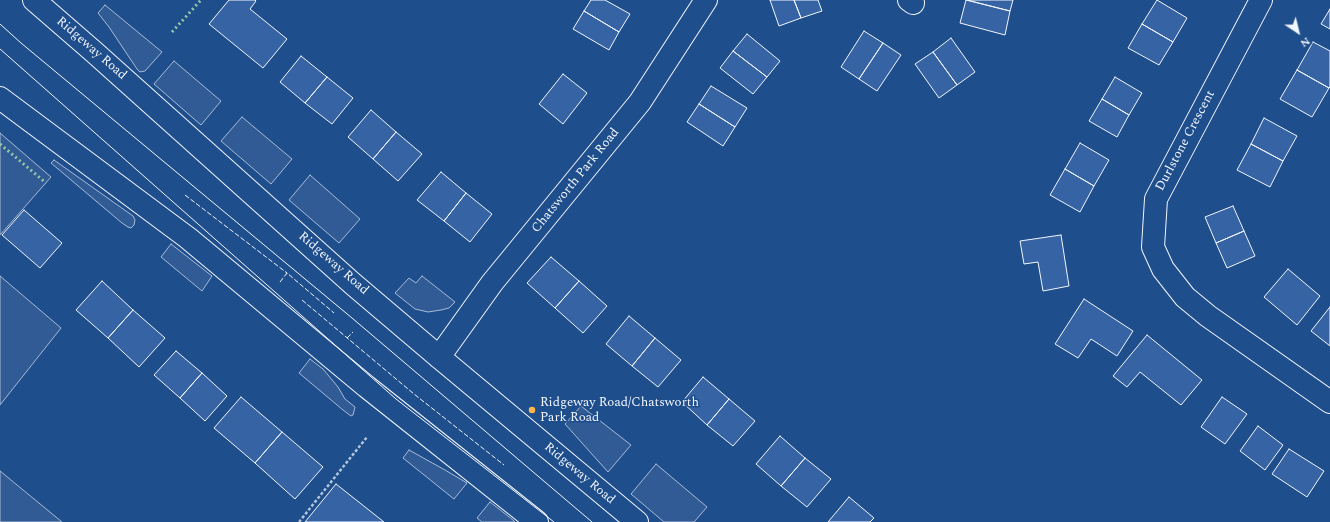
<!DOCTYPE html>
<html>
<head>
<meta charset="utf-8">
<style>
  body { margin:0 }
  #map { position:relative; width:1330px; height:522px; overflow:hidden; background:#1f4e8c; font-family:Spectral,serif }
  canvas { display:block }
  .north { position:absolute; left:1278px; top:12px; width:40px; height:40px; -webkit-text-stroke:3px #1f4e8c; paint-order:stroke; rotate:145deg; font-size:11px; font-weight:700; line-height:16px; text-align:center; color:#f2f6ff }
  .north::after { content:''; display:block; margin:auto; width:14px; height:18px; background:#f2f6ff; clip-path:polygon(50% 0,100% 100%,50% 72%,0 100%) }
</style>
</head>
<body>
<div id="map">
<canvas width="1330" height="522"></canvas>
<div class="north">N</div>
</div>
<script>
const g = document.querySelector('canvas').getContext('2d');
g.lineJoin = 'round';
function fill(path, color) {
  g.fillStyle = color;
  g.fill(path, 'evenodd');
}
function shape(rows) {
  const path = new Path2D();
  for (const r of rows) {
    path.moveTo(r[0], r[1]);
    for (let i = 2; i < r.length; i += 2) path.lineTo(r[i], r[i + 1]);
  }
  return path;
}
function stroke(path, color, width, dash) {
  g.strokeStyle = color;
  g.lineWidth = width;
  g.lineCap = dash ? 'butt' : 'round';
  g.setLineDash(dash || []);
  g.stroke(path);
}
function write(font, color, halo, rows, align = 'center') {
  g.font = font + ' Spectral,serif';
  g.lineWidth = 3;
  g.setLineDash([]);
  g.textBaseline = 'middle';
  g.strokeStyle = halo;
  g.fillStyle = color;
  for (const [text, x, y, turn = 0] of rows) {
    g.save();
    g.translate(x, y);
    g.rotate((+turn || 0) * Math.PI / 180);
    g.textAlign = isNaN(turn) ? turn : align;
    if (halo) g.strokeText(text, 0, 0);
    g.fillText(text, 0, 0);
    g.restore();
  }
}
const built = shape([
  [105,5,162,52,145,71,140,72,137,69,109,27,98,13,105,5],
  [174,61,221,101,201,125,154,84,174,61],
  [242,117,292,159,271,184,221,141,242,117],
  [0,133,51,177,0,235,0,133],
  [54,160,133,216,135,220,134,225,131,228,128,227,122,223,51,163,54,160],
  [310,175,360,219,339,243,289,200,310,175],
  [171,244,212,276,202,291,161,257,171,244],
  [0,276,61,328,0,405,0,276],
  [422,276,455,302,449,308,441,310,428,312,415,309,395,293,409,278,416,283,422,276],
  [310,359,323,369,338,387,345,399,355,407,353,415,351,416,343,410,299,373,310,359],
  [581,406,631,445,608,472,565,424,581,406],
  [409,450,445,470,467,483,454,499,403,458,409,450],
  [656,464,707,507,694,522,664,522,631,494,656,464],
  [0,471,62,522,0,522,0,471],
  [490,502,513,520,515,522,482,522,477,518,490,502]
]);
fill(built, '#305b95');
stroke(built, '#a8bbd7', 1);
const building = shape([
  [229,0,255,0,256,1,250,9,287,39,263,68,209,24,229,0],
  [591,0,605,0,630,14,619,32,584,11,591,0],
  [770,0,794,0,801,18,779,26,770,0],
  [794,0,818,0,822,11,801,18,794,0],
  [966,0,1010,11,1005,35,960,23,966,0],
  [967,0,1013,0,1010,11,967,0],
  [1157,0,1187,18,1173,42,1142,24,1157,0],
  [1330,9,1330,29,1321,24,1330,9],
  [584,11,619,32,609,50,573,29,584,11],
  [1142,24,1173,42,1159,65,1128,48,1142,24],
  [864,31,883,43,859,79,841,67,864,31],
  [747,34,780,61,767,77,733,51,747,34],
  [951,38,975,72,957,85,933,52,951,38],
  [1313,42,1330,51,1330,86,1329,88,1297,70,1313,42],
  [883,43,901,55,877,91,859,79,883,43],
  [733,51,767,77,753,94,720,68,733,51],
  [933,52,957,85,939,98,915,64,933,52],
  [301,56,327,77,305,103,280,82,301,56],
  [1297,70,1329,88,1312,117,1280,99,1297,70],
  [563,74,587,93,563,124,539,104,563,74],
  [327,77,353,98,332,124,305,103,327,77],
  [1115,77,1142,93,1129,115,1102,99,1115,77],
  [711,86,747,108,735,127,699,104,711,86],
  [1102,99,1129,115,1117,137,1089,121,1102,99],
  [699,104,735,127,723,146,687,122,699,104],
  [371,110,396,132,373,159,348,137,371,110],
  [1264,118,1297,136,1283,161,1251,144,1264,118],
  [396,132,422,154,398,181,373,159,396,132],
  [1080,143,1109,160,1094,186,1065,169,1080,143],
  [1251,144,1283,161,1270,187,1237,170,1251,144],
  [1065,169,1094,186,1080,212,1050,195,1065,169],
  [441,172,466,193,444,221,417,200,441,172],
  [466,193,492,214,470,242,444,221,466,193],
  [1233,206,1244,231,1216,243,1205,217,1233,206],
  [24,210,62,243,40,268,2,235,24,210],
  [1244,231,1255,256,1227,268,1216,243,1244,231],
  [1061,235,1069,286,1043,291,1038,262,1024,264,1020,241,1061,235],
  [551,257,579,281,555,308,527,283,551,257],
  [1288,269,1320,296,1297,325,1264,297,1288,269],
  [102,281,133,310,108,338,76,310,102,281],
  [579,281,607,306,583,333,555,308,579,281],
  [1084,299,1133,331,1117,356,1091,339,1078,358,1055,344,1084,299],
  [1330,307,1330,346,1311,331,1330,307],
  [133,310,165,338,139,367,108,338,133,310],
  [629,316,655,338,632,366,606,344,629,316],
  [1147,335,1202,380,1181,405,1140,372,1127,387,1113,376,1147,335],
  [655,338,681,360,658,387,632,366,655,338],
  [176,351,202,373,180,398,154,375,176,351],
  [202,373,227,396,205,421,180,398,202,373],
  [703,377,729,399,707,425,682,402,703,377],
  [241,397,282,432,255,463,214,428,241,397],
  [1222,397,1247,414,1225,444,1201,427,1222,397],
  [729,399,755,421,733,446,707,425,729,399],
  [1258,426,1283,445,1265,470,1240,451,1258,426],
  [282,432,323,467,295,499,255,463,282,432],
  [780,436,805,458,781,486,756,464,780,436],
  [1289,449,1324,471,1307,497,1272,474,1289,449],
  [805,458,831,479,807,507,781,486,805,458],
  [336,484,384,522,305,522,336,484],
  [849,497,874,518,870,522,828,522,849,497]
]);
fill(building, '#3563a3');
stroke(building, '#f2f6ff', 1);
const street = shape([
  [909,0,913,3],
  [1261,0,1156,199,1153,247,1163,269,1185,297,1208,316,1330,402],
  [439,357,492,283,640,102,706,0]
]);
const highway = shape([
  [34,0,94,52,353,284,439,357,637,522],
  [0,98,188,238,367,387,537,522]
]);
stroke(street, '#f2f6ff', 24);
stroke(highway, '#f2f6ff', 24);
stroke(shape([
  [299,522,367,437]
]), '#b3c4dc', 2.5, [3, 2]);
stroke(street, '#1f4e8c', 22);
stroke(highway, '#1f4e8c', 22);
stroke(shape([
  [0,24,21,43,352,318,592,522],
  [0,49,396,399,554,522]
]), '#f2f6ff', 1);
stroke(shape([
  [172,32,201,0],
  [0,144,46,183]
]), '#97c8a6', 3, [2, 3]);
stroke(shape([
  [185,195,287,273],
  [280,282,287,273,334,313],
  [302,300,414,394,504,465],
  [347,338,353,332]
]), '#f2f6ff', 1, [5, 2]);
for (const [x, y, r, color] of [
  [532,410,4,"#ffb74d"]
]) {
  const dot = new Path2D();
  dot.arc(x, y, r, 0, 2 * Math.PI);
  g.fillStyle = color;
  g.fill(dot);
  stroke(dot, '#1f4e8c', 1.5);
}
write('13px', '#f2f6ff', '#1f4e8c', [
  ["Ridgeway Road",91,49,41],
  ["Durlstone Crescent",1186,141,-62],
  ["Chatsworth Park Road",576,181,-51],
  ["Ridgeway Road",333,264,41],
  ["Ridgeway Road",579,474,40]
]);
write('13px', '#f2f6ff', '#1f4e8c', [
  ["Ridgeway Road/Chatsworth",540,403],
  ["Park Road",540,418]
], 'left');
</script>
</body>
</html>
